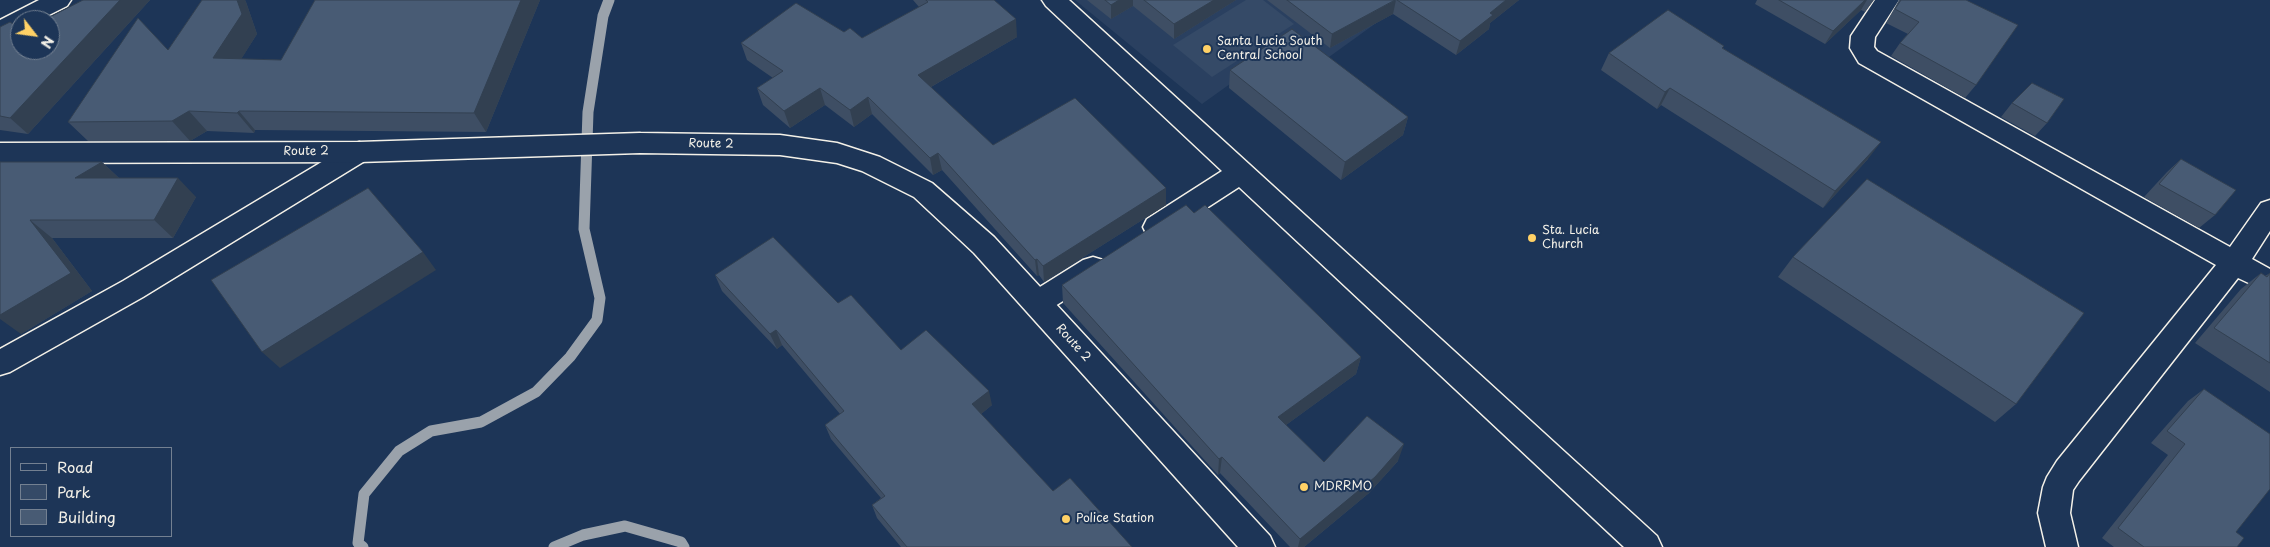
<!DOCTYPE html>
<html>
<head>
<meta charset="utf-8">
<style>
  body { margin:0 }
  #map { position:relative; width:2270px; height:547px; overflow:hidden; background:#1d3557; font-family:"Playpen Sans",sans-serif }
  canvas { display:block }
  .legend { position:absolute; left:10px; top:447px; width:162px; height:90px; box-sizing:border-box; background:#1d3557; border:1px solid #738091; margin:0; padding:6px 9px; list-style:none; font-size:15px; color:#f4f1e8 }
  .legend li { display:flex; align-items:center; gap:10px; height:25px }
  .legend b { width:25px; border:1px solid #738091 }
  .north { position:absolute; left:10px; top:10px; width:50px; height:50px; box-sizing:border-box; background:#1d3557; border:1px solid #738091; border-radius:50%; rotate:120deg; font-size:14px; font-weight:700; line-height:20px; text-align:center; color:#f4f1e8 }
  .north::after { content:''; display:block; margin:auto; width:18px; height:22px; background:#ffd166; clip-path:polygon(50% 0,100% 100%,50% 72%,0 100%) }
</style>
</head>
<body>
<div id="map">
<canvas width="2270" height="547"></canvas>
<ul class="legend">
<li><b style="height:6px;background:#1d3557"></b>Road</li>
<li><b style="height:14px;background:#354a67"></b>Park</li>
<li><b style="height:14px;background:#485b74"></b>Building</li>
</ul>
<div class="north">N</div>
</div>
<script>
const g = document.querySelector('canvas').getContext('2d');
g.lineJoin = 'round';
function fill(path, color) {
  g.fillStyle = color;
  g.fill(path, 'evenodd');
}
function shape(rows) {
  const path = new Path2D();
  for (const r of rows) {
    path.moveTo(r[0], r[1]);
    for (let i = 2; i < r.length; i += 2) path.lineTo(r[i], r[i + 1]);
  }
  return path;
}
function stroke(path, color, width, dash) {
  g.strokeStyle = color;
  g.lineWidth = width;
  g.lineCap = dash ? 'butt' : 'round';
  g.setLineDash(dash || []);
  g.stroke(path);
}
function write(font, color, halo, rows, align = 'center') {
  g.font = font + ' "Playpen Sans",sans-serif';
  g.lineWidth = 4;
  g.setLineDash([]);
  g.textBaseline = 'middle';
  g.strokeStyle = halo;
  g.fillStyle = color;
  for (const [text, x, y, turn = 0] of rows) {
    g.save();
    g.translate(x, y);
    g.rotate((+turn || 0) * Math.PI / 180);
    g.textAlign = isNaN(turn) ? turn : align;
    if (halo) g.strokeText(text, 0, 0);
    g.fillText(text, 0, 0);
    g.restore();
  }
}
fill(shape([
  [1075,0,1408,0,1329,57,1290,41,1202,104]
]), '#2a4060');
fill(shape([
  [1246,0,1263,0,1294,24,1212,77,1173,45]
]), '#354a67');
stroke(shape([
  [363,547,358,543,364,494,399,451,431,431,481,422,536,392,570,357,597,320,600,298,584,229,588,112,603,16,609,0],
  [554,547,583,535,625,526,681,542,684,547]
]), '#9aa2ab', 11);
const minor = shape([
  [39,0,71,0,67,6,39,20,20,20,20,30,0,38,0,20,39,0],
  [1042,0,1069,0,1657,536,1662,547,1624,547,1239,187,1165,235,1156,238,1147,235,1143,227,1147,219,1222,171,1046,6,1042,0],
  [1875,0,1899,0,1875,37,1874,47,1877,51,2230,247,2261,203,2270,200,2270,231,2252,259,2270,269,2270,293,2238,278,2079,481,2073,490,2070,513,2078,547,2046,547,2038,513,2043,487,2047,477,2057,461,2216,265,1859,63,1850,48,1851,36,1875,0],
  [359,142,368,145,372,152,368,159,143,297,10,372,0,375,0,349,123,281,350,145,359,142],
  [1093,257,1103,260,1107,268,1103,276,1047,311,1037,315,1027,311,1023,303,1027,295,1083,260,1093,257]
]);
const trunk = shape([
  [640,133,780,135,837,143,880,157,932,183,994,237,1270,536,1275,547,1238,547,974,253,914,197,862,171,837,163,780,155,640,153,359,162,0,163,0,143,359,142,640,133]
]);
stroke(minor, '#f4f1e8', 3);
stroke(trunk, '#f4f1e8', 3);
fill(minor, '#1d3557');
fill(trunk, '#1d3557');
fill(shape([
  [83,0,150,0,28,134,0,130,0,27,20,50],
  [202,0,245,0,246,2,257,34,241,59,281,60,315,0,540,0,486,132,255,130,254,133,207,131,190,141,88,141,68,122,168,50],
  [913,0,994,0,1017,37,931,87,993,145,1166,205,1044,282,1039,275,1037,276,942,170,933,175,872,114,854,127,825,105,790,128,763,105,757,88,773,78,747,60,741,43,862,38,919,7],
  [1087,0,1236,0,1174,39,1133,6,1111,19],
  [1267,0,1519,0,1490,23,1489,29,1456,55,1393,14,1330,48],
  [1757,0,1874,0,1865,12,1861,10,1825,44,1755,4],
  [1899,0,1966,0,1976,85,1965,98,1891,56,1900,43,1908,34,1886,23],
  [1723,48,1868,159,1823,208,1661,105,1657,109,1601,70,1609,53],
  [1230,70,1408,117,1403,135,1341,180,1229,88],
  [2012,103,2047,123,2035,136,2001,117],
  [2181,159,2215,215,2199,228,2144,197,2167,172],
  [0,162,102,162,119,178,196,197,173,238,52,238,92,291,21,334],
  [1194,213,1361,357,1356,374,1286,425,1324,462,1398,461,1369,493,1304,547,1290,547,1220,473,1218,475,1063,303,1062,285],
  [1793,257,2016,404,1995,422,1778,277],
  [2261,273,2265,276,2270,273,2270,392,2195,343,2241,289],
  [715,275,838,303,901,350,992,405,981,414,1053,491,1132,547,901,547,877,518,872,505,881,498,831,439,825,425,840,414,782,345,777,349,722,291],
  [2204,389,2236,532,2237,547,2114,547,2102,538,2168,455,2151,443,2188,401]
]), '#3e4e64');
fill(shape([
  [120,0,150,0,28,134,10,118],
  [237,0,245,0,246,2,257,34,230,77,213,58],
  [521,0,540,0,486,132,474,113],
  [1119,0,1133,0,1133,6,1111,19,1111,5],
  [1214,0,1236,0,1174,39,1174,24],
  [1396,0,1393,14,1330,48,1332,34],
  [1506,0,1519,0,1490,23,1489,29,1456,55,1460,41,1490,13],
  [1865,0,1867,0,1861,10,1825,44,1833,31],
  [1016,19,1017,37,922,92,918,75],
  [820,88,825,105,790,128,784,111],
  [1670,88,1661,105,1657,109,1665,92],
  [868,97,872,114,854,127,850,110],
  [189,111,207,131,190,141,172,121],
  [239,111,255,130,254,133,237,113],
  [1408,117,1403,135,1341,180,1345,162],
  [1881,142,1868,159,1823,208,1835,191],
  [938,153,942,170,933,175,930,158],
  [102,162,122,181,75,178],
  [178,178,196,197,173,238,154,220],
  [1166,188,1166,205,1044,282,1043,266],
  [30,220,52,238,92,291,21,334,0,319,0,315],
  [423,252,436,270,280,368,262,352],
  [1037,259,1039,275,1037,276,1035,260],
  [776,330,782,345,777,349,770,334],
  [1361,357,1356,374,1275,433,1278,417],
  [989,391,992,405,975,419,972,404],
  [1404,444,1398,461,1369,493,1304,547,1298,547,1300,539],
  [1222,457,1220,473,1218,475,1219,459]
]), '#324051');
const building = shape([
  [83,0,120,0,10,118,0,116,0,27,10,22,20,29,20,50,50,50,50,20,44,20,83,0],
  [202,0,237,0,242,14,213,58,281,60,315,0,521,0,474,113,239,111,237,113,189,111,172,121,68,122,138,18,168,50,202,0],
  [926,0,994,0,1016,19,918,75,993,145,1075,98,1166,188,1043,266,1037,259,1035,260,938,153,930,158,868,97,850,110,820,88,784,111,757,88,783,71,741,43,796,3,844,32,850,28,862,38,928,2,926,0],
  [1105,0,1119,0,1111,5,1105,0],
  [1144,0,1214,0,1174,24,1144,0],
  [1287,0,1395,0,1332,34,1287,0],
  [1397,0,1506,0,1490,13,1493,15,1460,41,1397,0],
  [1779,0,1865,0,1833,31,1779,0],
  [1901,0,1966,0,2018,25,1976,85,1900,43,1919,22,1895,9,1901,0],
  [1668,10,1724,46,1722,48,1881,142,1835,191,1670,88,1665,92,1609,53,1668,10],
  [1292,29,1408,117,1345,162,1230,70,1292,29],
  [2032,83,2064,99,2047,123,2012,103,2032,83],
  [2181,159,2236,190,2215,215,2159,184,2181,159],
  [0,162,102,162,75,178,178,178,154,220,30,220,71,273,0,315,0,162],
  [1867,179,2084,313,2016,404,1793,257,1867,179],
  [368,188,423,252,262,352,211,280,368,188],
  [1186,205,1194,213,1205,205,1361,357,1278,417,1324,462,1367,416,1404,444,1375,477,1300,539,1222,457,1219,459,1062,285,1186,205],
  [773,237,838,303,851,295,901,350,926,330,989,391,972,404,1053,491,1070,478,1132,547,907,547,872,505,885,496,825,425,844,411,776,330,770,334,715,275,773,237],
  [2261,273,2267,277,2270,273,2270,363,2214,328,2261,273],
  [2204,389,2270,434,2270,489,2236,532,2244,538,2237,547,2144,547,2118,528,2185,444,2167,431,2204,389]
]);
fill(building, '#485b74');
stroke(building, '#324051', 1);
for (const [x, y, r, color] of [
  [1207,49,5,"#ffd166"],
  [1532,238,5,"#ffd166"],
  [1304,487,5,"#ffd166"],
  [1066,519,5,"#ffd166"]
]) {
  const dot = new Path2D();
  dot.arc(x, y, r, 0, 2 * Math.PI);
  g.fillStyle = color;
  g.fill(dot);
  stroke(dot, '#1d3557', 2);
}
write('12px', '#f4f1e8', '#1d3557', [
  ["Santa Lucia South",1217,42],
  ["Central School",1217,56],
  ["Sta. Lucia",1542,231],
  ["Church",1542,245],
  ["MDRRMO",1314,487],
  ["Police Station",1076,519]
], 'left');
write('12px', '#f4f1e8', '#1d3557', [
  ["Route 2",711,144,1],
  ["Route 2",306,152],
  ["Route 2",1073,343,48]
]);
</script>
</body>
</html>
